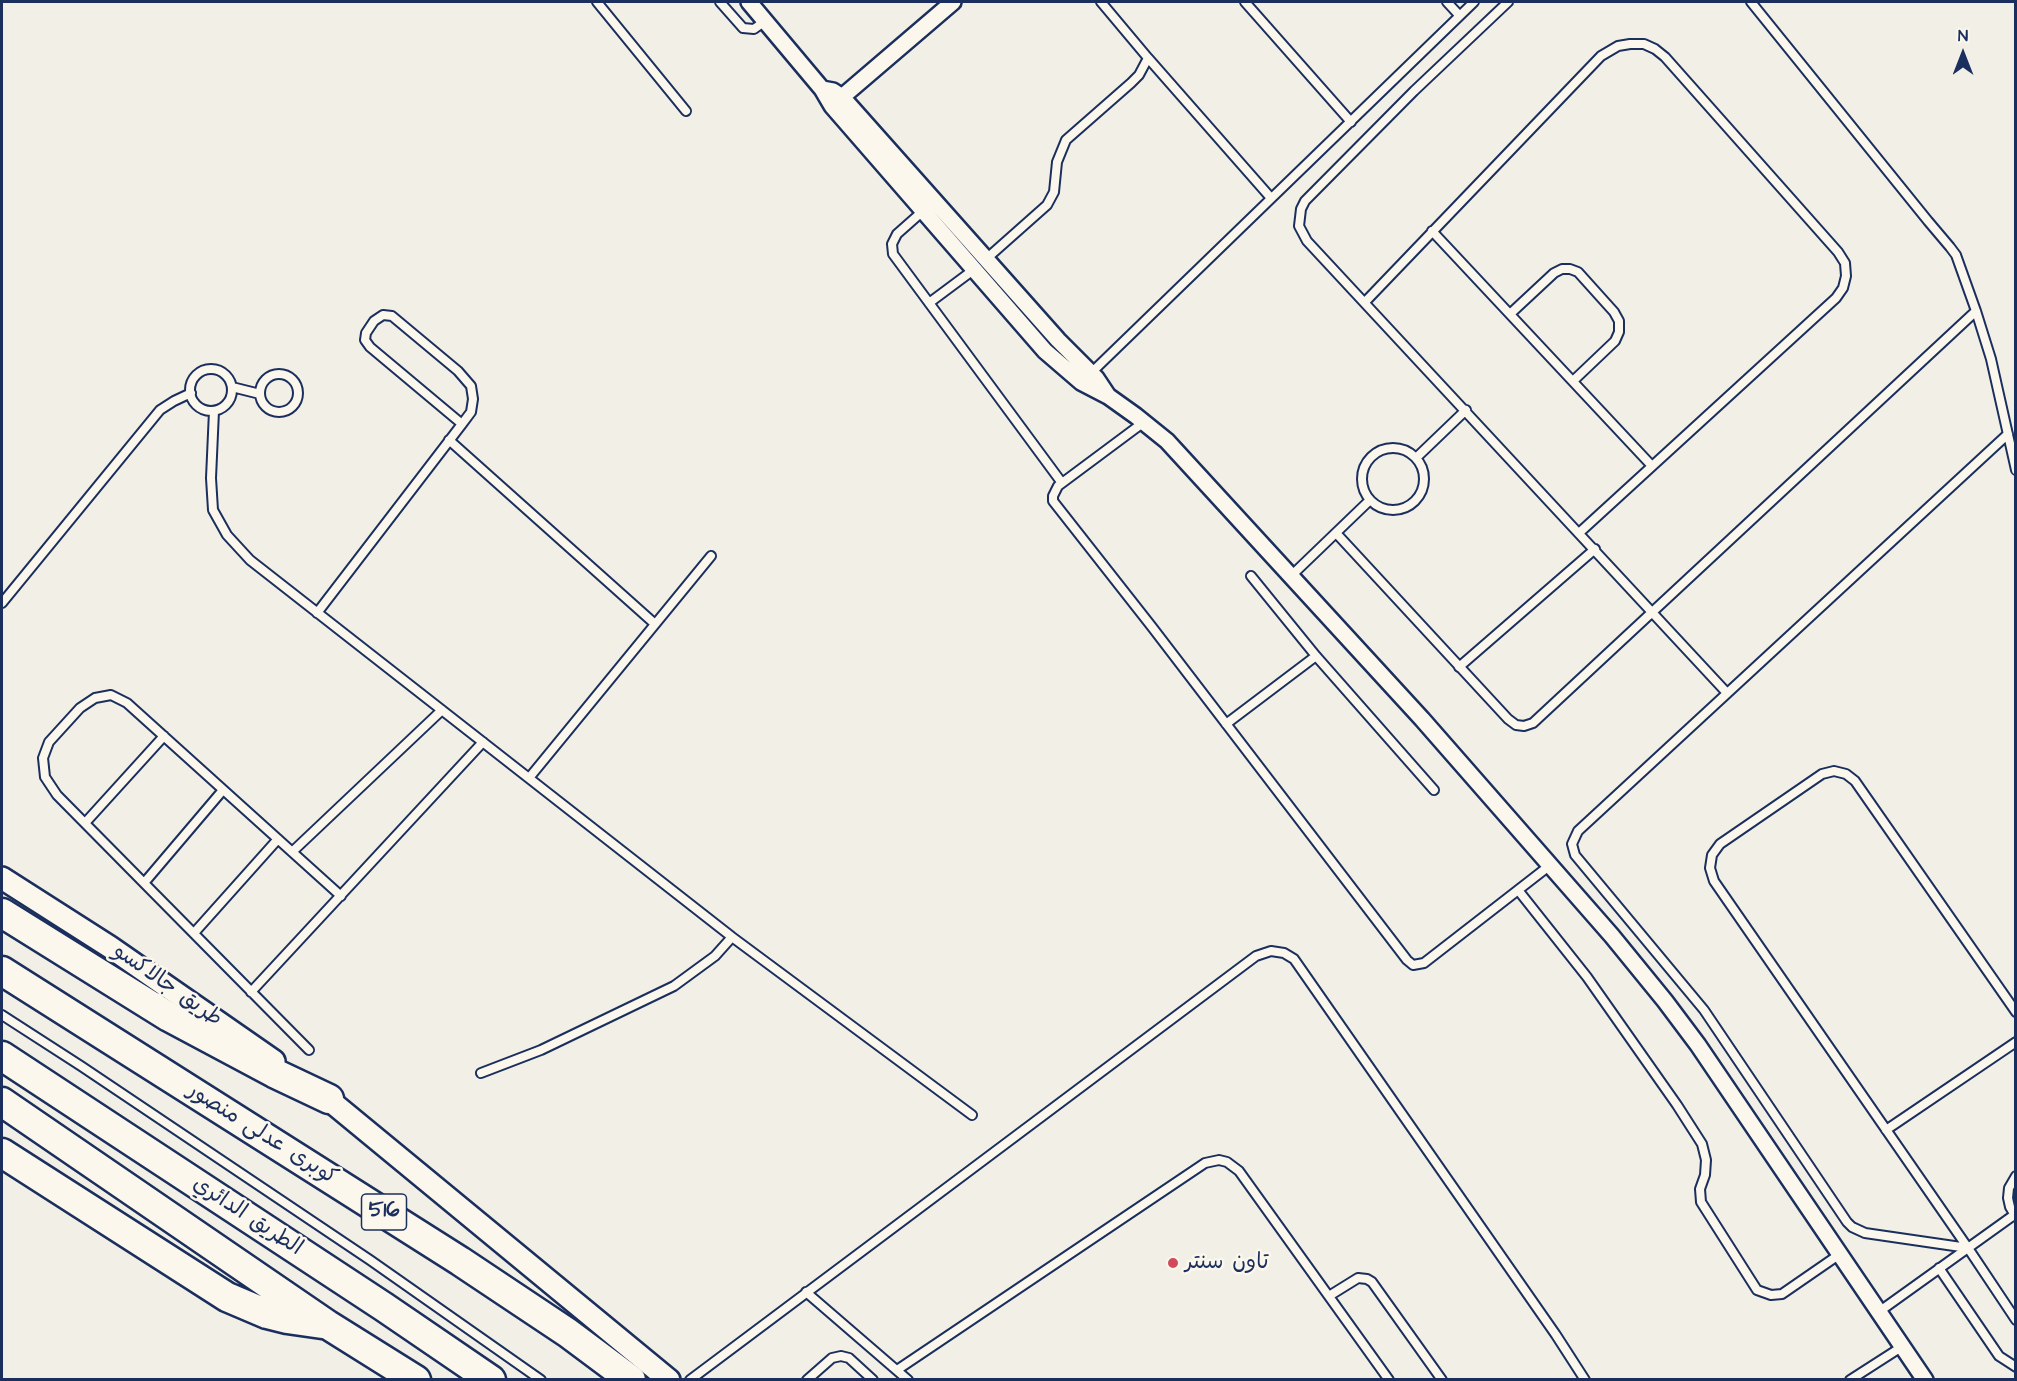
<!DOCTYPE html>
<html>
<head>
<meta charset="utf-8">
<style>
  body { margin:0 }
  #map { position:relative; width:2017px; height:1381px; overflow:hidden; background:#f2efe6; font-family:"Architects Daughter",sans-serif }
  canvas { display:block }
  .frame { position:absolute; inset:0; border:3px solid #1b2f5e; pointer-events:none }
  .north { position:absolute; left:1933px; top:24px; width:60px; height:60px; -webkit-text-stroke:4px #fbf7ec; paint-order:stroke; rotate:0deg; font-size:16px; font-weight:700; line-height:24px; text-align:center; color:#1b2f5e }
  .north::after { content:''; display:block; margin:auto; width:21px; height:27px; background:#1b2f5e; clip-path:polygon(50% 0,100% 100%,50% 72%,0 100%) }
</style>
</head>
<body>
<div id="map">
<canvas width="2017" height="1381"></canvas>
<div class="frame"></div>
<div class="north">N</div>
</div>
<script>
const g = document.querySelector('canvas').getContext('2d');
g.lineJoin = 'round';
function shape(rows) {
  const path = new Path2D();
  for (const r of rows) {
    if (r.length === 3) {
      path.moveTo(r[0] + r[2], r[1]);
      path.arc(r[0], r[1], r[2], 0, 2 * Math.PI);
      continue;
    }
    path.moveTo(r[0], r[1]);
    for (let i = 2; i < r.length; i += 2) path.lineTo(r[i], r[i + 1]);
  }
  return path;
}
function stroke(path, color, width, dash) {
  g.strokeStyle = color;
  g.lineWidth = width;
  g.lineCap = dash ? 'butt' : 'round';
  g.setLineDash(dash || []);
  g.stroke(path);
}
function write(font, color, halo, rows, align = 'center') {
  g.font = font + ' "Architects Daughter","Playpen Sans Arabic",sans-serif';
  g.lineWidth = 5;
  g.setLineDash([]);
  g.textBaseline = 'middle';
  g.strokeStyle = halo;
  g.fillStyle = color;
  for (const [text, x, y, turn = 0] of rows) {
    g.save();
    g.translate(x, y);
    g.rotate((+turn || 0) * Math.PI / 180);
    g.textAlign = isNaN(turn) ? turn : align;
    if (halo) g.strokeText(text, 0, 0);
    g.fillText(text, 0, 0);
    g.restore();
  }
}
const lane = shape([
  [597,2,686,111],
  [720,2,743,28,754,29,765,21],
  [1101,2,1148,58,1271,198],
  [1245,2,1351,122],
  [1447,2,1459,15],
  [1508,2,1414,91,1305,201,1301,209,1299,226,1307,241,1727,693],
  [1751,2,1928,221,1950,247,1956,255,1976,311,1991,359,2016,470],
  [923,211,897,234,892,244,893,254,1062,483],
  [1432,231,1652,466],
  [985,260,1047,205,1054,192,1057,162,1066,140,1131,83,1139,75,1148,58],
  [1365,302,1601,56,1618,46,1630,44,1644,44,1655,49,1665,57,1838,252,1845,263,1846,276,1843,288,1836,298,1579,533],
  [929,303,976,268],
  [1510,314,1554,273,1562,269,1570,269,1578,272,1614,312,1619,321,1619,332,1615,341,1573,381],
  [211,390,21],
  [1091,373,1474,2],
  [279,393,19],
  [232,387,260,394],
  [214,411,211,478,213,510,227,535,250,560,732,937,972,1115],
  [1144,422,1058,486,1053,496,1053,501,1152,627,1407,960,1413,965,1424,963,1549,866],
  [449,440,655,624],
  [1393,479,31],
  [1416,458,1466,410],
  [1336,533,1508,719,1516,725,1524,726,1533,723,1976,311],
  [1251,576,1316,656,1434,790],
  [1291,576,1370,500],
  [2,603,160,410,174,401,191,393],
  [317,613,462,424,471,412,473,399,471,386,458,371,392,316,383,315,374,321,366,333,365,340,370,347,462,424],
  [1459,667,1595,549],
  [1226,724,1316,656],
  [529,778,711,556],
  [85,823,164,736],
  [292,852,442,710],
  [144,883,223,790],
  [1518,890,1587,977,1677,1105,1702,1144,1706,1160,1705,1175,1700,1189,1701,1202,1757,1290,1771,1295,1782,1294,1840,1254],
  [194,933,278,839],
  [251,992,483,742],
  [2016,1012,1855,781,1846,774,1834,771,1822,774,1720,844,1712,855,1710,868,1714,881,1968,1248,2016,1320],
  [2,1015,81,1066,370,1260,541,1380],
  [309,1050,57,795,45,777,43,758,49,742,80,708,95,698,111,695,127,703,341,896],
  [481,1073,541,1050,674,986,715,956,732,937],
  [1886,1130,2016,1042],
  [2016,1176,2009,1188,2008,1198,2010,1207,2016,1217],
  [1968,1248,1865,1233,1852,1227,1847,1222,1704,1010,1575,855,1572,844,1578,831,2008,434],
  [1939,1268,1999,1356,2016,1367],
  [806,1292,908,1380],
  [1329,1296,1358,1278,1367,1279,1372,1282,1442,1380],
  [1880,1311,2014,1215],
  [897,1370,1205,1163,1219,1160,1227,1162,1239,1171,1389,1380],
  [690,1380,1256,956,1271,951,1284,953,1294,959,1556,1335,1585,1380],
  [807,1380,832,1358,841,1356,849,1358,873,1380],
  [1850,1380,1903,1346]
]);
const street = shape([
  [749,2,822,89,832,106,1045,351,1081,382,1108,396,1136,416,1167,441,1422,719,1612,936,1665,1001,1698,1045,1925,1380],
  [822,89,833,91,842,97,1058,340,1096,378,1108,396],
  [835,103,953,2]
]);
const secondary = shape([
  [2,878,110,947,274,1061],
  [317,1090,669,1380]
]);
const highway = shape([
  [2,913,169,1017,274,1073,329,1099],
  [2,971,460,1261,568,1333,631,1380],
  [2,1056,384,1307,491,1380],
  [2,1102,328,1325,416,1380],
  [2,1153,227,1297,267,1314,287,1319,322,1324]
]);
stroke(lane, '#1b2f5e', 12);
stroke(street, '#1b2f5e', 20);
stroke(secondary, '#1b2f5e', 26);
stroke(highway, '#1b2f5e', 33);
stroke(lane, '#fbf7ec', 8);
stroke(street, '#fbf7ec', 15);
stroke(secondary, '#fbf7ec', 21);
stroke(highway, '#fbf7ec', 28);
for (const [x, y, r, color] of [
  [1173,1263,6,"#d1495b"]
]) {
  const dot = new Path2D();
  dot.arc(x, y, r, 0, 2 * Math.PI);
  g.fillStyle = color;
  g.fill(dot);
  stroke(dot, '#fbf7ec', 2);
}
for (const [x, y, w] of [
  [384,1212,45]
]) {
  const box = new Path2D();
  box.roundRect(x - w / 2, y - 18, w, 36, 4.5);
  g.fillStyle = '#fbf7ec';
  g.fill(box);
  stroke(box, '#1b2f5e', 1.5);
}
write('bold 21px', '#1b2f5e', null, [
  ["516",384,1212]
]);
write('22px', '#1b2f5e', '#fbf7ec', [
  ["طريق جالاكسو",167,986,35],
  ["كوبرى عدلى منصور",262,1135,32],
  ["الطريق الدائري",247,1217,33]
]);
write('22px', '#1b2f5e', '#fbf7ec', [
  ["تاون سنتر",1185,1263]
], 'left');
</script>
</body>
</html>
